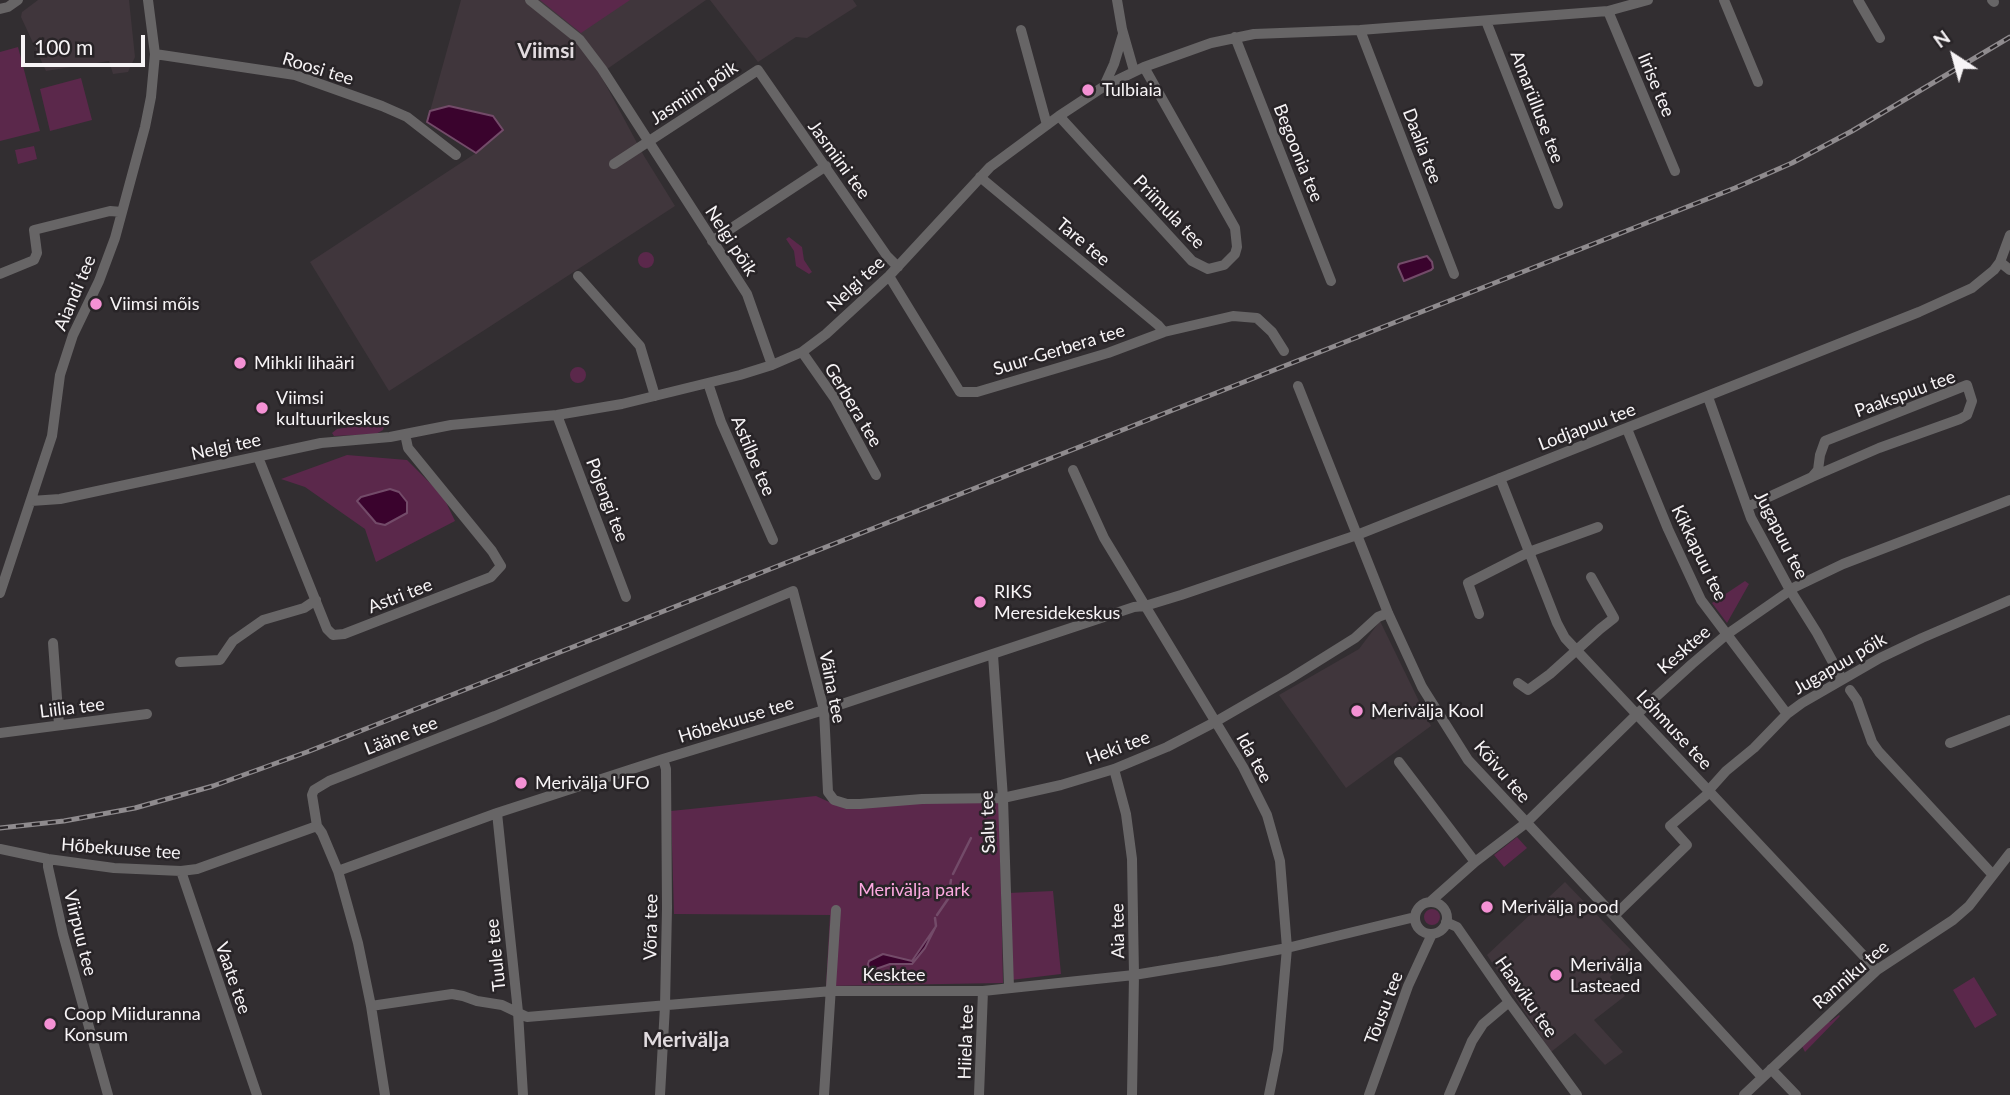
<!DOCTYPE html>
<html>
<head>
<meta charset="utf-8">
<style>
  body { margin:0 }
  #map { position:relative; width:2010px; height:1095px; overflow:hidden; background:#322e31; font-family:Lato,sans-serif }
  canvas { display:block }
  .north { position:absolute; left:1919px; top:21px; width:70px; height:70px; -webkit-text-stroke:5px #282427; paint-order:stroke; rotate:324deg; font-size:19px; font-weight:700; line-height:28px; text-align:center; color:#f7f4f6 }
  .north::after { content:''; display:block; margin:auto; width:24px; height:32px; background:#f7f4f6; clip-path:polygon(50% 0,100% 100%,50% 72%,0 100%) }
  .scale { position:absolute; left:21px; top:35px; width:124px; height:32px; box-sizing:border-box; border:4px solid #f7f4f6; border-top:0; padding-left:9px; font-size:21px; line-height:24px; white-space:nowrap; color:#f7f4f6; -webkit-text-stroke:5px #282427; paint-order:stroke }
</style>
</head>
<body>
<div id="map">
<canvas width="2010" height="1095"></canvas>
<div class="north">N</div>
<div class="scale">100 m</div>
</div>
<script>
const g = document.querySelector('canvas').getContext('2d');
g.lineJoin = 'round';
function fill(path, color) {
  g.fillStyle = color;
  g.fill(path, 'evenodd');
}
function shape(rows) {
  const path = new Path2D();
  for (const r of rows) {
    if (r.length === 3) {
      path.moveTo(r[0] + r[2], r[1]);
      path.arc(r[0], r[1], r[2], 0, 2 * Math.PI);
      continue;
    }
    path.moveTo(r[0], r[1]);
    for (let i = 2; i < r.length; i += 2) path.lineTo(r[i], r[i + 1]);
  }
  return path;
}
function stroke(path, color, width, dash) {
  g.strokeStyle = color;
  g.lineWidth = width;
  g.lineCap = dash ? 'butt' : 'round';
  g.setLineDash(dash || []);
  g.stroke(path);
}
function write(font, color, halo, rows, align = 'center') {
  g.font = font + ' Lato,sans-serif';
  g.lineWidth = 5;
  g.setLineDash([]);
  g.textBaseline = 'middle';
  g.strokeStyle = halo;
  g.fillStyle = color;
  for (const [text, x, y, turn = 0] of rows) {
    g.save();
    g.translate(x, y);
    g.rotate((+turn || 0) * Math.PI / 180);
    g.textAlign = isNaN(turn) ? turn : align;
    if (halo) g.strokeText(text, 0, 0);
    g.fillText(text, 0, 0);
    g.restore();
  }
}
fill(shape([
  [38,0,129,0,135,57,128,72,113,74,109,61,46,71,21,17,22,12],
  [461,0,706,0,600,74,644,156,675,206,483,331,389,391,310,262,476,153,427,122],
  [710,0,853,0,857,6,807,38,796,37,758,62],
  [1380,621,1431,726,1346,788,1279,695,1359,649],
  [1565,882,1631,950,1609,969,1614,973,1610,977,1625,996,1594,1020,1623,1052,1605,1065,1575,1033,1551,1052,1487,955]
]), '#40363c');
fill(shape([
  [540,0,630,0,581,33],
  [18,47,40,131,0,141,0,52],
  [81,78,92,120,50,131,40,89],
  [34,146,37,159,18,164,15,150],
  [789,237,802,247,804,260,812,272,809,274,796,266,794,251,786,239],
  [646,260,8],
  [578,375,8],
  [375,423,382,424,384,426,383,430,376,434,334,436,332,433,337,429],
  [347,455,407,460,443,496,455,521,376,562,365,529,305,487,281,479],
  [1745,581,1749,584,1727,623,1712,603],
  [816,796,838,806,999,800,1003,983,826,986,830,915,674,914,671,811],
  [1517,837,1527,848,1504,867,1494,855],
  [1053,891,1061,974,1011,980,1008,893],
  [1432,917,8],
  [1974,977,1997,1015,1975,1028,1953,990],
  [1839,1015,1840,1016,1805,1052,1802,1046,1828,1021,1830,1022]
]), '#5b284b');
const water = shape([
  [449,106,493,116,503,130,476,153,427,122,430,111,449,106],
  [1427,256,1432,262,1433,268,1431,270,1404,281,1398,267,1399,264,1427,256],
  [390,489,399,492,407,502,407,513,385,525,376,523,357,501,361,497,390,489],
  [936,926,925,948,912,964,890,964,873,970,869,968,868,964,869,961,883,954,912,961,936,926]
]);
fill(water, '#3a032d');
stroke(water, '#734b69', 2);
stroke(shape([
  [953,874,971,838],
  [937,915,948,899,951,880],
  [935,918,936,926]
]), '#734b69', 2.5);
stroke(shape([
  [530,0,580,40,602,69,747,294,772,365],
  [1117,0,1122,29,1134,71],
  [1724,0,1758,82],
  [1858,0,1880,38],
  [1992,0,1994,2],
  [0,9,8,7,18,0],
  [1608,11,1675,171],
  [1486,21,1558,204],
  [1021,30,1047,125],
  [1360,30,1454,274],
  [1235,37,1331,281],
  [155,54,295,75,382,106,407,117,456,155],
  [1104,86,1114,64,1123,34],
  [1059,116,1192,261,1208,269,1224,265,1235,254,1237,247,1235,228,1144,67],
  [614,164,758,70,887,256,898,267],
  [980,177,1158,325,1164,332],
  [712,241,826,166],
  [2000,262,2010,270],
  [0,274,34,260,37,253,34,230,110,211,122,212],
  [578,276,640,346,655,396],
  [889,276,960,392,977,392,1108,353,1164,332,1233,316,1257,318,1272,332,1284,351],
  [802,352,835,399,876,475],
  [708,383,721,422,773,540],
  [1298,386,1388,613,1422,687,1468,760,1614,916,1762,1077],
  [1708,397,1751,518,1790,590,1817,633,1842,679],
  [557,415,626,597],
  [1627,429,1668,529,1701,600,1787,714],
  [258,457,327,629,333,635,344,634,491,577,501,566,492,551,408,448,405,434],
  [1073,470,1104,538,1243,767,1267,815,1280,861,1287,948,1278,1050,1269,1095],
  [1500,478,1557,623,1565,638,1877,970],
  [31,501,60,499,321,443,390,437,451,425,557,415,622,404,740,375,772,365,802,352,826,334,889,276,990,167,1059,116,1103,87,1144,67,1211,43,1254,34,1360,30,1608,11,1648,0],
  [1747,507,1812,477,1818,470,1820,455,1825,441,1967,385,1972,401,1967,415,1960,419,1879,448,1812,477],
  [0,593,52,436,60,375,73,335,99,281,115,238,145,127,151,97,155,54,148,0],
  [1479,614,1468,583,1529,552,1598,527],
  [53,643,59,725],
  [993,655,1003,798,1009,988],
  [180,662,220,660,233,641,263,620,304,608,316,600],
  [1518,683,1528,690,1550,674,1600,629,1614,618,1591,577],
  [1850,690,1857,700,1872,742,1879,752,1993,875],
  [0,733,147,714],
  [1950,743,2010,720],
  [1399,762,1475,862],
  [1114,769,1126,814,1132,859,1134,975,1132,1095],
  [1709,790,1726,771,1754,748,1787,714,1802,703,1880,658,1922,638,2010,600],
  [497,813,518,1012,523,1095],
  [0,849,48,859,114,868,181,871,197,869,317,826],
  [48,859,48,867,63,934,108,1095],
  [181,871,257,1095],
  [338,871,497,813,663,759,824,710,1134,607,1145,606,1181,595,1357,535,1919,312,1972,288,1994,270,2000,262,2010,235],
  [1430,902,1475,862,1526,823,1637,714,1692,664,1726,635,1795,587,1843,564,2010,500],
  [1431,918,16],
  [1614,916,1687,845,1670,826,1710,792],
  [1446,922,1457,927,1509,1002,1577,1095],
  [371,1006,452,994,463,996,477,1001,502,1005,527,1017,832,991,983,991,1134,975,1219,961,1287,948,1415,917],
  [1771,1069,1796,1095],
  [385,1095,371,1006,358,943,338,871,322,833,317,826,312,795,314,790,329,781,495,716,793,591,824,710,828,792,834,800,847,804,860,804,922,799,1003,798,1061,785,1114,769,1167,747,1215,722,1291,678,1355,638,1378,617,1388,613],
  [660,1095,665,1006,667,908,666,769,663,759],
  [824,1095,836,910],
  [979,1095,983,991],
  [1369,1095,1408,986,1432,934],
  [1449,1095,1472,1041,1483,1024,1509,1002],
  [1744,1095,1877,970,1953,920,1969,906,2010,853]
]), '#676566', 10);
const rail = shape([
  [0,828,64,821,135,808,213,786,307,752,1735,188,1792,163,1852,131,2010,37]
]);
stroke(rail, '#8f8b8e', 5);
stroke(rail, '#282427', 2.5, [8]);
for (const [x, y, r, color] of [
  [1088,90,7,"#f491d4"],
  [96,304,7,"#f491d4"],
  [240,363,7,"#f491d4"],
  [262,408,7,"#f491d4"],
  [980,602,7,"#f491d4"],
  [1357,711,7,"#f491d4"],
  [521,783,7,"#f491d4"],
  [1487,907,7,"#f491d4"],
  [1556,975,7,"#f491d4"],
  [50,1024,7,"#f491d4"]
]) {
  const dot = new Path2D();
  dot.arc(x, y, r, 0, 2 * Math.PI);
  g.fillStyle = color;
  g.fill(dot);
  stroke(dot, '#282427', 2.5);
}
write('18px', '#f7f4f6', '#282427', [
  ["Roosi tee",318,69,17],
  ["Iirise tee",1656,85,67],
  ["Jasmiini põik",694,93,-33],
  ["Amarülluse tee",1537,107,69],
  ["Daalia tee",1422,146,69],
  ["Begoonia tee",1298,153,68],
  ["Jasmiini tee",839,160,54],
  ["Priimula tee",1169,212,46],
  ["Nelgi põik",731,241,57],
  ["Tare tee",1083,242,40],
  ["Nelgi tee",856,284,-43],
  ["Aiandi tee",75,293,-67],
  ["Suur-Gerbera tee",1059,350,-17],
  ["Paakspuu tee",1905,394,-20],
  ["Gerbera tee",853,405,59],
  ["Lodjapuu tee",1587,427,-21],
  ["Nelgi tee",226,447,-12],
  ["Astilbe tee",753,456,67],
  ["Pojengi tee",607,500,69],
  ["Jugapuu tee",1781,535,63],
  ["Kikkapuu tee",1699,553,64],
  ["Astri tee",400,596,-21],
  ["Kesktee",1684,650,-41],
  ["Jugapuu põik",1840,664,-30],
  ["Väina tee",832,687,79],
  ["Liilia tee",72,708,-7],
  ["Hõbekuuse tee",736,720,-17],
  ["Lõhmuse tee",1674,730,47],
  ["Lääne tee",401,736,-21],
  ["Heki tee",1118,748,-20],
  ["Ida tee",1254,758,61],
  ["Kõivu tee",1502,772,49],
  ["Salu tee",988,822,-92],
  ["Hõbekuuse tee",121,849,4],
  ["Võra tee",651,927,-89],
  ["Aia tee",1118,931,-91],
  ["Viirpuu tee",80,933,76],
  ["Tuule tee",496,955,-96],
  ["Kesktee",894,975],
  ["Ranniku tee",1851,975,-41],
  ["Vaate tee",233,978,71],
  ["Haaviku tee",1526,997,55],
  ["Tõusu tee",1384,1008,-69],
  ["Hiiela tee",966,1042,-88]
]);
write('18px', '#f7f4f6', '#282427', [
  ["Tulbiaia",1102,90],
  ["Viimsi mõis",110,304],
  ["Mihkli lihaäri",254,363],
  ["Viimsi",276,398],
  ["kultuurikeskus",276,419],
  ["RIKS",994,592],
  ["Meresidekeskus",994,613],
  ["Merivälja Kool",1371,711],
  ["Merivälja UFO",535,783],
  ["Merivälja pood",1501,907],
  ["Merivälja",1570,965],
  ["Lasteaed",1570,986],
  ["Coop Miiduranna",64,1014],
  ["Konsum",64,1035]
], 'left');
write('18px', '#fda9e1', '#282427', [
  ["Merivälja park",914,890]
]);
write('bold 21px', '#e1dbdf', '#282427', [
  ["Viimsi",546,51],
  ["Merivälja",686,1040]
]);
</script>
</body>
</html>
